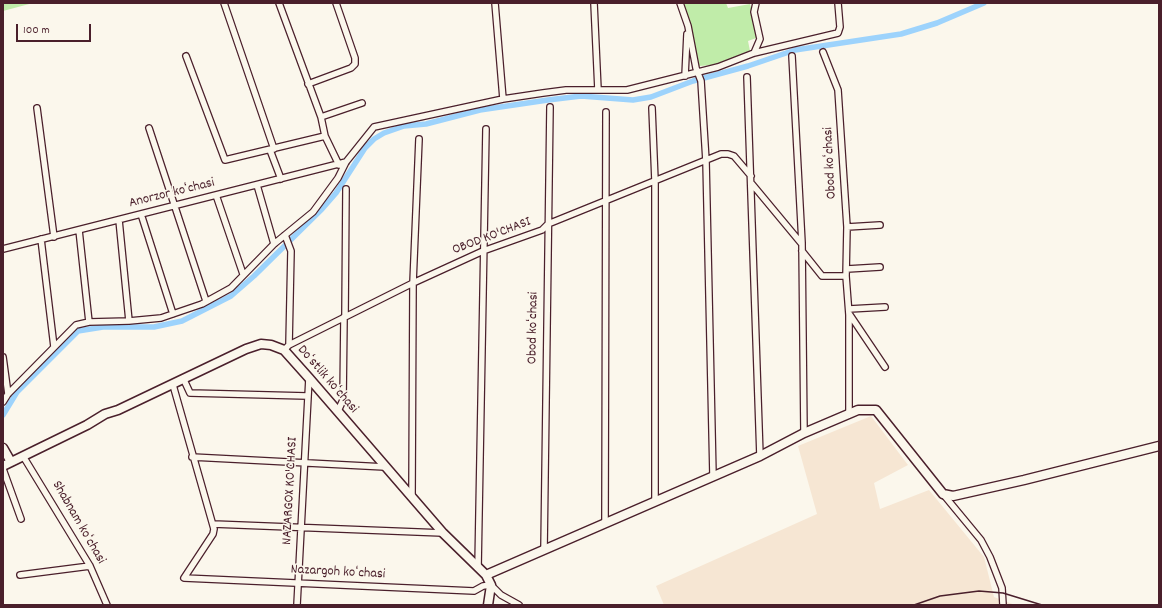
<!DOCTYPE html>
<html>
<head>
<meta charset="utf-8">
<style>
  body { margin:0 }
  #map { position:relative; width:1162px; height:608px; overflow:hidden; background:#fbf7ec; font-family:Dekko,sans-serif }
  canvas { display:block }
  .frame { position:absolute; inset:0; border:4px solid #4a1f2b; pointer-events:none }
  .scale { position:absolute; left:16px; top:24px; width:75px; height:18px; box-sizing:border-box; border:2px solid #4a1f2b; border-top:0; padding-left:5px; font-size:12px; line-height:14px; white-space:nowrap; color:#4a1f2b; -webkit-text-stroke:3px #fbf7ec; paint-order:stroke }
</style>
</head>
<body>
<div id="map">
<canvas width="1162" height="608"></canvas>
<div class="frame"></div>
<div class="scale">100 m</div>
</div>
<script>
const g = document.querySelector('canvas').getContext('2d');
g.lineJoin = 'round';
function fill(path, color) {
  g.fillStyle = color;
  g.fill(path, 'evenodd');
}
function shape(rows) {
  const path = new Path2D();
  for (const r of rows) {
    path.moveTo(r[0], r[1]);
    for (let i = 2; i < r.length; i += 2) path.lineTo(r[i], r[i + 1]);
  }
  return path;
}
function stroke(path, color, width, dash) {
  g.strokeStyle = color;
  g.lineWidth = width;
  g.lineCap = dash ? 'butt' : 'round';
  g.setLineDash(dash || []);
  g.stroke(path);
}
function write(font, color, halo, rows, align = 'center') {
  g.font = font + ' Dekko,sans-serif';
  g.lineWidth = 3;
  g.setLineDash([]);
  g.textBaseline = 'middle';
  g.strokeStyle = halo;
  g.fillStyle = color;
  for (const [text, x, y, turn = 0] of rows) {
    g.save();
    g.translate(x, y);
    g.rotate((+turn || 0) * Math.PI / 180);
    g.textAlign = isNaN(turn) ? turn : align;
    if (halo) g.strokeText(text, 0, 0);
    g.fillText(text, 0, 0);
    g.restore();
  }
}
fill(shape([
  [871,416,908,465,874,483,880,509,929,490,984,557,994,597,1015,605,664,605,656,586,817,514,798,446]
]), '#f6e6d3');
fill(shape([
  [3,3,33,3,3,11],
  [683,3,726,3,728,8,750,4,759,37,748,41,750,51,713,65,699,66]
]), '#c0eca9');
stroke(shape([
  [3,415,17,392,78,331,103,327,154,327,182,321,231,296,254,276,322,209,336,193,365,148,374,139,384,133,404,126,426,124,480,110,548,100,581,96,633,100,651,97,693,81,748,66,795,50,901,34,937,23,984,3]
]), '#9dd3fc', 5.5);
const street = shape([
  [224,3,274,149],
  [279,3,321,117,325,136,339,165],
  [495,3,503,99],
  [594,3,598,90],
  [680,3,688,26,696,68,701,81,706,161,713,476],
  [823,52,838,90,847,227,846,276,849,315,849,413],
  [754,53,760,39,754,12,756,3],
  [186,56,225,160,325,136],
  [792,56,802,243,804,433],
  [685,76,687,34],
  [747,77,760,456],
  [308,84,351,68,355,64,355,58,336,3],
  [37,108,54,237],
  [652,108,655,181,655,501],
  [321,117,362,103],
  [149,128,206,301],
  [270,150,281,179],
  [752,184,801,243],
  [257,185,274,244],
  [216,195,243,274],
  [141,214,173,314],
  [119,220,129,321],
  [847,227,880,225],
  [79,230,89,322],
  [285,235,291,251,289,345],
  [41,239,54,347],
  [3,249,346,162],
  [802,251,822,276,846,276],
  [847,269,880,267],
  [849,309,885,307],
  [850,315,885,367],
  [345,317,346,189],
  [284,350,289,345,413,283,483,251,542,230,548,224,721,154,728,154,734,156,751,176],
  [3,357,8,394],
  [184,380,190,393,307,396],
  [173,385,214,529,213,534,184,578,474,591,483,586,491,585,501,595,519,605],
  [3,402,8,394,76,325,89,322,129,321,161,318,202,304,231,288,274,244,313,212,338,178,346,162,374,127,503,99,543,93,566,90,627,90,718,67,754,53,838,33,840,27,838,3],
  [338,411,343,400,344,317],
  [23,456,90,566,107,605],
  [192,457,385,467],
  [3,469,21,519],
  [943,494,981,540,990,557,1002,588,1003,605],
  [412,495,413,283,419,139],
  [605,522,606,112],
  [213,524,443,533],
  [544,550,550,107],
  [478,568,486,129],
  [20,575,90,566],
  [297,605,309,378]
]);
const secondary = shape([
  [3,448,11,462],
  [3,466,87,425,105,414,118,410,246,349,261,344,271,345,284,350,309,378,443,533,486,575,760,456,804,433,858,410,876,410,943,494,953,496,1024,480,1159,446],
  [486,575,491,585,488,605]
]);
stroke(street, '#4a1f2b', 8);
stroke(secondary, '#4a1f2b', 11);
stroke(street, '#fbf7ec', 5.5);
stroke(secondary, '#fbf7ec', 8);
stroke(shape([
  [914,605,940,596,979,591,1003,593,1042,605]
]), '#4a1f2b', 1.5);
write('14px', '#4a1f2b', '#fbf7ec', [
  ["Obod koʻchasi",831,163,-93],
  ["Anorzor koʻchasi",172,194,-14],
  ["OBOD KO'CHASI",492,237,-21],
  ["Obod koʻchasi",534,328,-89],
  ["Doʻstlik koʻchasi",327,380,49],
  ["NAZARGOX KO'CHASI",291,491,-87],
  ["Shabnam koʻchasi",78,523,60],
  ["Nazargoh koʻchasi",338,573,3]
]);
</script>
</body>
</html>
